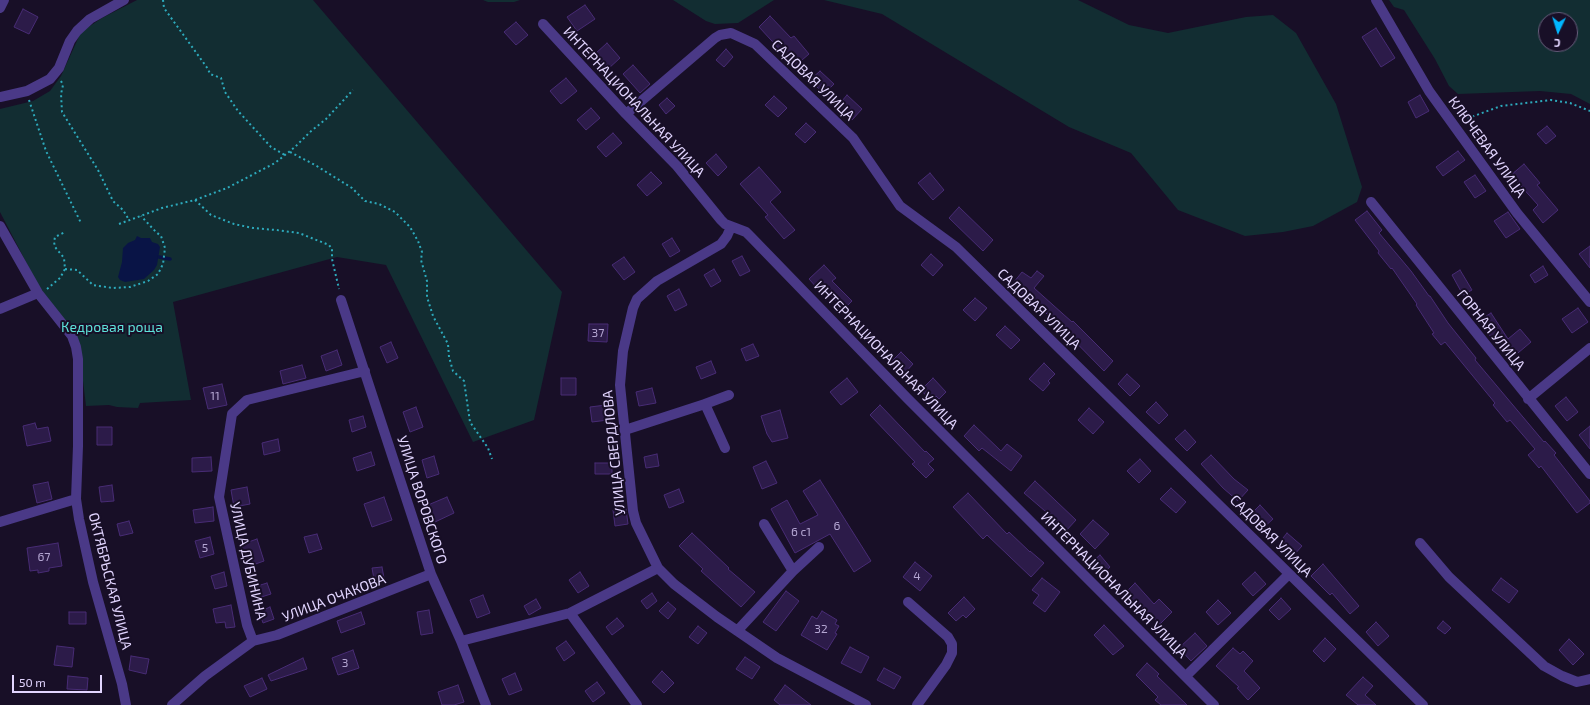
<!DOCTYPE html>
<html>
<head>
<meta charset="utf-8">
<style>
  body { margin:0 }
  #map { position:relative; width:1590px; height:705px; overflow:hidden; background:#180f27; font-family:"Exo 2",sans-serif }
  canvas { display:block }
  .north { position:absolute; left:1538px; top:12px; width:40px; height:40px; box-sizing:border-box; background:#180f27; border:1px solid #695e7d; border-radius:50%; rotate:184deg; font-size:11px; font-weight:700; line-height:16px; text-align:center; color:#e2d5ff }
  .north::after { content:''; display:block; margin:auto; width:14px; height:18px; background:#01b7ff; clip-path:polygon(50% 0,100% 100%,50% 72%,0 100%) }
  .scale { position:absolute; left:12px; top:675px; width:90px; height:18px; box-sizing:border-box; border:2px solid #e2d5ff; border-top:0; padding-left:5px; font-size:12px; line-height:14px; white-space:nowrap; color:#e2d5ff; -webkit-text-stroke:3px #180f27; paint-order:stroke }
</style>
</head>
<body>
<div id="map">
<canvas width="1590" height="705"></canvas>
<div class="north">С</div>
<div class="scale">50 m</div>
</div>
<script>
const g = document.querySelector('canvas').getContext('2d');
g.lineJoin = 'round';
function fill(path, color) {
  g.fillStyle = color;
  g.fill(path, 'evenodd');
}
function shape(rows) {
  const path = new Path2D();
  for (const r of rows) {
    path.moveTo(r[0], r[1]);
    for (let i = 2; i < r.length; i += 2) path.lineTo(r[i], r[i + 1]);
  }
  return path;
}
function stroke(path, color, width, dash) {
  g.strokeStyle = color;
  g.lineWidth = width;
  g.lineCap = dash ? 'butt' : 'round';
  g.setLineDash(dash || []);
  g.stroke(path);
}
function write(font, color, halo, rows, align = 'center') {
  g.font = font + ' "Exo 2",sans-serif';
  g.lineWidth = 4;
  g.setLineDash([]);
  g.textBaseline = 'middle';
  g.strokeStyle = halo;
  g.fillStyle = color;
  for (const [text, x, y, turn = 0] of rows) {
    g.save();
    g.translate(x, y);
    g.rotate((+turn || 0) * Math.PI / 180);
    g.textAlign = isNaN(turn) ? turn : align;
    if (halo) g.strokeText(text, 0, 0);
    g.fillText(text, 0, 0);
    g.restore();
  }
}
fill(shape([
  [137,0,313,0,562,292,534,420,473,442,386,265,337,257,173,302,191,400,140,403,138,408,117,407,109,405,86,406,78,339,38,285,0,212,0,109,33,101,50,91,61,76,81,32,102,18],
  [483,0,520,0,514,2,488,2],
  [673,0,774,0,738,23,715,24,706,21],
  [824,0,1078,0,1129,25,1168,33,1246,17,1273,15,1296,33,1336,104,1362,187,1357,202,1313,226,1283,232,1245,236,1178,210,1131,153,1069,127,882,14],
  [1389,0,1590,0,1590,104,1571,94,1540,91,1458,94,1449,86,1435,59,1404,10,1394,7],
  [1546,20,1570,20,1570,44,1546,44]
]), '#122d32');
fill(shape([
  [137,236,141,238,150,238,152,242,158,244,160,247,157,265,154,270,144,279,125,282,120,280,118,277,122,262,123,248,128,243,135,240]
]), '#091446');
stroke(shape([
  [159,257,170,259]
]), '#091446', 3.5);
const building = shape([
  [585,5,595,19,577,31,567,17,585,5],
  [23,9,38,17,29,34,14,27,23,9],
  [770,16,791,38,794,36,809,54,795,66,759,27,770,16],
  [516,22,528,35,516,45,504,32,516,22],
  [1376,28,1395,58,1381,67,1362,37,1376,28],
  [607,43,620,58,608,69,595,54,607,43],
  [726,49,733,57,724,67,716,60,726,49],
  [633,65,650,84,640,93,623,74,633,65],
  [820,71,834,84,824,94,810,80,820,71],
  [566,78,577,91,561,104,550,91,566,78],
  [847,95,862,109,852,120,837,107,847,95],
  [1420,95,1429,111,1416,118,1408,102,1420,95],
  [774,96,787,108,778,117,765,105,774,96],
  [667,98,675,106,666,114,659,105,667,98],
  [591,108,600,118,586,130,577,120,591,108],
  [806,123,816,132,805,143,795,134,806,123],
  [1547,126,1556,136,1546,144,1537,134,1547,126],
  [613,133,622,143,606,157,597,147,613,133],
  [1458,151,1465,160,1443,176,1436,167,1458,151],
  [716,154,727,167,718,176,706,163,716,154],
  [1524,164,1540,183,1537,185,1558,210,1543,223,1533,210,1538,205,1511,175,1524,164],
  [759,167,781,192,770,202,795,230,784,239,765,217,768,215,740,184,759,167],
  [651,172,662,183,647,196,637,185,651,172],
  [930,173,944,190,933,200,918,183,930,173],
  [1475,175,1486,191,1475,198,1464,182,1475,175],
  [959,207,993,240,983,251,949,218,959,207],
  [1367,211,1382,230,1379,233,1411,271,1429,296,1430,296,1448,323,1476,358,1475,360,1544,442,1545,441,1556,453,1554,455,1590,501,1590,503,1577,513,1541,466,1539,468,1528,455,1535,449,1510,420,1507,422,1493,405,1495,403,1445,342,1441,345,1432,334,1434,333,1416,305,1417,304,1392,268,1391,269,1378,253,1379,251,1355,220,1367,211],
  [1508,212,1520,229,1506,238,1494,221,1508,212],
  [672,238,680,251,670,257,662,244,672,238],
  [1590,246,1590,268,1579,254,1590,246],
  [931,254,943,265,933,276,921,265,931,254],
  [742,256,750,271,740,276,732,261,742,256],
  [624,257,635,272,624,280,612,265,624,257],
  [824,265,836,278,832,281,852,301,844,309,821,285,818,289,809,279,824,265],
  [1543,266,1548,275,1535,283,1530,275,1543,266],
  [714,269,721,281,711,287,704,275,714,269],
  [1460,270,1472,290,1463,295,1452,275,1460,270],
  [1037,271,1044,276,1034,288,1072,322,1073,321,1113,361,1104,371,1053,319,1027,297,1026,299,1019,293,1022,289,1014,282,1022,272,1031,278,1037,271],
  [679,289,687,305,675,311,667,296,679,289],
  [975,298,987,308,975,321,963,310,975,298],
  [1578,308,1588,322,1572,333,1562,319,1578,308],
  [1491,313,1508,339,1520,329,1531,342,1512,358,1494,338,1492,339,1480,320,1491,313],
  [589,324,608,324,607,342,588,341,589,324],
  [1005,326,1020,340,1011,349,996,335,1005,326],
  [391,342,398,358,387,363,380,347,391,342],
  [753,344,759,356,746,361,741,349,753,344],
  [337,350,342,365,326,371,321,356,337,350],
  [901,352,913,364,903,375,890,363,901,352],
  [711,361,716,373,701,379,696,367,711,361],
  [1044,363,1055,374,1048,381,1050,383,1043,391,1029,379,1044,363],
  [302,365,306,378,283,384,280,371,302,365],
  [1127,374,1140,386,1130,396,1118,384,1127,374],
  [561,378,576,378,576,395,561,395,561,378],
  [847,378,858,392,841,405,830,392,847,378],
  [933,378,946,392,939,399,936,396,931,401,921,390,933,378],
  [222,384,227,405,208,409,203,388,222,384],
  [652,388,656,403,639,406,636,392,652,388],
  [1566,397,1578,412,1567,421,1555,406,1566,397],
  [1156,402,1168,415,1159,424,1146,412,1156,402],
  [606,405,608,420,592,422,590,407,606,405],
  [880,405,925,452,926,451,934,459,928,464,934,470,926,478,912,464,915,462,870,415,880,405],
  [416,407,423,427,410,432,403,412,416,407],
  [1089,408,1104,422,1093,434,1078,420,1089,408],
  [780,410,788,438,772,442,767,434,761,416,780,410],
  [363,416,366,427,352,432,349,420,363,416],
  [35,423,37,429,48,427,51,441,27,446,23,426,35,423],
  [974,425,1001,451,1007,444,1022,456,1011,471,982,448,979,451,964,436,974,425],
  [1590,426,1590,449,1579,435,1590,426],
  [97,427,112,427,112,445,97,445,97,427],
  [1185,430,1196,442,1187,451,1175,439,1185,430],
  [278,439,280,451,264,455,262,443,278,439],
  [371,452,375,465,357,471,353,458,371,452],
  [657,454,659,466,646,468,644,457,657,454],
  [1211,455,1234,479,1248,490,1238,501,1223,488,1201,464,1211,455],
  [434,456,439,474,427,478,422,460,434,456],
  [211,457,212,471,192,472,192,458,211,457],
  [1140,459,1151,471,1139,483,1127,471,1140,459],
  [766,461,777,483,762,489,753,467,766,461],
  [595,463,612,463,612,474,595,474,595,463],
  [820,480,871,561,854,572,830,534,795,553,771,509,787,500,800,524,818,515,803,491,820,480],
  [1035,481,1076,520,1065,532,1050,519,1052,517,1024,493,1035,481],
  [48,482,52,499,37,503,33,485,48,482],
  [112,485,114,501,101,502,99,487,112,485],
  [247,487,250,504,234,507,231,490,247,487],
  [1171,488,1186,502,1176,513,1160,499,1171,488],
  [679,489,684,502,669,508,664,495,679,489],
  [968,493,1007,534,1009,532,1030,552,1030,551,1044,563,1031,577,987,535,983,539,953,507,968,493],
  [384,497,392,520,372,527,364,504,384,497],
  [447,497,454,513,435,522,428,505,447,497],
  [1260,505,1273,519,1263,528,1250,515,1260,505],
  [213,507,214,521,195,523,193,510,213,507],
  [626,509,628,524,615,526,613,510,626,509],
  [1093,520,1109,534,1095,549,1080,534,1093,520],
  [129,521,133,533,120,536,117,524,129,521],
  [692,533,729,568,728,569,755,592,741,607,701,571,703,569,679,546,692,533],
  [1287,533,1302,546,1293,556,1279,543,1287,533],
  [317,534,322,549,309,553,304,537,317,534],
  [210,537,214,554,200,558,195,541,210,537],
  [257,539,264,561,247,567,240,545,257,539],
  [58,543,62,566,49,568,49,571,38,573,38,570,30,571,27,548,58,543],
  [1100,555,1110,567,1102,574,1092,562,1100,555],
  [915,562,932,576,920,591,903,577,915,562],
  [1323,564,1359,606,1350,614,1332,593,1330,595,1311,576,1323,564],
  [382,567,384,578,374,579,372,568,382,567],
  [224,572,227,586,215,589,211,576,224,572],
  [580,572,589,586,578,593,569,580,580,572],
  [1255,572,1266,584,1253,596,1242,584,1255,572],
  [1042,578,1060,592,1045,612,1033,603,1039,595,1032,590,1042,578],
  [1501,578,1518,591,1509,603,1492,590,1501,578],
  [267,583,271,594,258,598,254,587,267,583],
  [1135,583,1154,604,1159,599,1172,612,1160,624,1140,605,1136,609,1123,595,1135,583],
  [786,591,799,601,776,631,763,622,786,591],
  [652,593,657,601,647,609,641,601,652,593],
  [483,595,490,613,477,618,470,600,483,595],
  [964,597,975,609,966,618,963,615,956,621,948,613,964,597],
  [1281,598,1291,609,1279,620,1269,610,1281,598],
  [536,599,541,608,529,615,524,606,536,599],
  [1218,600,1231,613,1218,625,1206,612,1218,600],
  [668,602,676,609,668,619,659,611,668,602],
  [231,605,235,627,226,628,225,622,216,623,213,609,231,605],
  [270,607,274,619,263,623,259,612,270,607],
  [429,610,433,633,421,635,417,612,429,610],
  [822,611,837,620,835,624,839,626,835,633,837,634,827,650,801,635,812,616,817,619,822,611],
  [69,612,86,612,86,624,69,624,69,612],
  [361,612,365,624,341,633,337,621,361,612],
  [617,618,624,626,612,635,606,627,617,618],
  [1443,621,1451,628,1445,634,1437,628,1443,621],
  [1376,622,1389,636,1378,646,1366,632,1376,622],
  [1104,625,1124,646,1113,655,1094,635,1104,625],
  [698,626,707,633,698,644,689,637,698,626],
  [1195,633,1207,646,1191,661,1179,648,1195,633],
  [1325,638,1336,649,1324,662,1313,651,1325,638],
  [1569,639,1584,654,1573,665,1559,650,1569,639],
  [566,641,575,653,564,661,556,648,566,641],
  [57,646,74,648,72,667,54,665,57,646],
  [850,647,869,657,861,673,841,663,850,647],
  [1233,648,1240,654,1243,651,1253,661,1244,671,1260,688,1248,700,1237,688,1239,687,1216,666,1233,648],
  [353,650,359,668,338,675,332,658,353,650],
  [131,656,149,659,146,674,129,670,131,656],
  [745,657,760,667,752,679,736,669,745,657],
  [303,658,307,669,271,681,268,675,303,658],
  [1147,663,1159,674,1157,676,1187,705,1161,705,1155,700,1158,697,1136,675,1147,663],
  [884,668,901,677,894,689,877,680,884,668],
  [662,671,674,683,664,693,652,682,662,671],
  [515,673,522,690,509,695,502,679,515,673],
  [68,676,88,678,87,690,67,689,68,676],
  [1363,677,1373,686,1365,695,1376,705,1358,705,1346,695,1363,677],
  [262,678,267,689,250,697,244,686,262,678],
  [597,682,605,693,593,702,585,691,597,682],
  [458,685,464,702,454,705,442,705,438,692,458,685],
  [785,685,811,705,780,705,774,700,785,685]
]);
fill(building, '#2c1b49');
stroke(building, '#482c75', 1);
stroke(shape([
  [163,0,164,8,208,69,210,74,221,78,225,92,238,111,271,147,285,155],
  [61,81,63,85,61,94,62,112,98,170,113,201,123,210,129,220],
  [29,100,46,151,81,223],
  [1463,120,1501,106,1551,100,1570,103,1590,111],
  [290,152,315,165,352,188,365,201,379,204,395,212,410,227,418,241,422,252,421,260,427,281,427,297,433,316,448,344,449,357,453,371,464,381,470,422,488,448,492,459],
  [195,200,211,215,234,224,253,228,276,230,299,233,329,245,332,249,332,259,339,289],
  [119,224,162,208,195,200,227,188,275,163,295,147,310,132,326,119,353,90],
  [65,269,77,270,93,285,113,288,130,287,148,281,158,274,163,264,165,248,161,236,156,232,141,216],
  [47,289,60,278,65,269,64,258,55,247,54,242,55,237,65,232]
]), '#2daabc', 2, [2, 3]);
stroke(shape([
  [1376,0,1429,91,1517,213,1590,302],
  [0,8,4,0],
  [543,24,626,114,677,166,721,220,725,224,746,232,751,237,908,399,1214,705],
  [0,97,27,91,50,79,59,68,70,41,77,31,90,19,124,0],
  [626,114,715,38,720,35,731,33,755,44,853,138,900,206,956,247,1423,705],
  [1371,202,1590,474],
  [0,226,38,293,72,336,76,347,78,359,78,446,76,499,79,519,93,582,122,684,126,705],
  [731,227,727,236,721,244,657,281,637,299,633,308,623,351,620,385,633,511,636,523,658,568,674,584,717,617,777,658,866,705],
  [341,300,431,574,461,641,486,705],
  [0,309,38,293],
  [1528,399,1590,348],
  [705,404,729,395],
  [625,430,705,404,725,448],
  [0,522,76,499],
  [764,524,793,571],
  [1420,543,1449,577,1544,666,1562,676,1577,682,1590,679],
  [908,602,948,637,952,644,952,653,946,665,917,705],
  [570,613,637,705],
  [738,630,793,571,819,547],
  [253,641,247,625,219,497,232,414,247,400,365,371],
  [461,641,570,613,658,568],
  [1186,676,1289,574],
  [172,705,205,676,253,641,277,635,431,574]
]), '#4a3987', 10);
write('12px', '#b4a6d2', null, [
  ["37",598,333],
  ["11",215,396],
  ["6",837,526],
  ["6 с1",801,532],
  ["5",205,548],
  ["67",44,557],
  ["4",917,576],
  ["32",821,629],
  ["3",345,663]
]);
write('14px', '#e2d5ff', '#180f27', [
  ["САДОВАЯ УЛИЦА",813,80,44],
  ["ИНТЕРНАЦИОНАЛЬНАЯ УЛИЦА",634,102,47],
  ["КЛЮЧЕВАЯ УЛИЦА",1487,147,54],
  ["САДОВАЯ УЛИЦА",1039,309,44],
  ["ГОРНАЯ УЛИЦА",1491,330,51],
  ["ИНТЕРНАЦИОНАЛЬНАЯ УЛИЦА",886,355,46],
  ["УЛИЦА СВЕРДЛОВА",614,453,-96],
  ["УЛИЦА ВОРОВСКОГО",422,500,72],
  ["САДОВАЯ УЛИЦА",1271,536,45],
  ["УЛИЦА ДУБИНИНА",248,561,77],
  ["ОКТЯБРЬСКАЯ УЛИЦА",110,581,76],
  ["ИНТЕРНАЦИОНАЛЬНАЯ УЛИЦА",1114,585,45],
  ["УЛИЦА ОЧАКОВА",334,598,-21]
]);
write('14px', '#5ee3da', '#180f27', [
  ["Кедровая роща",112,327]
]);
</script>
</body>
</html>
